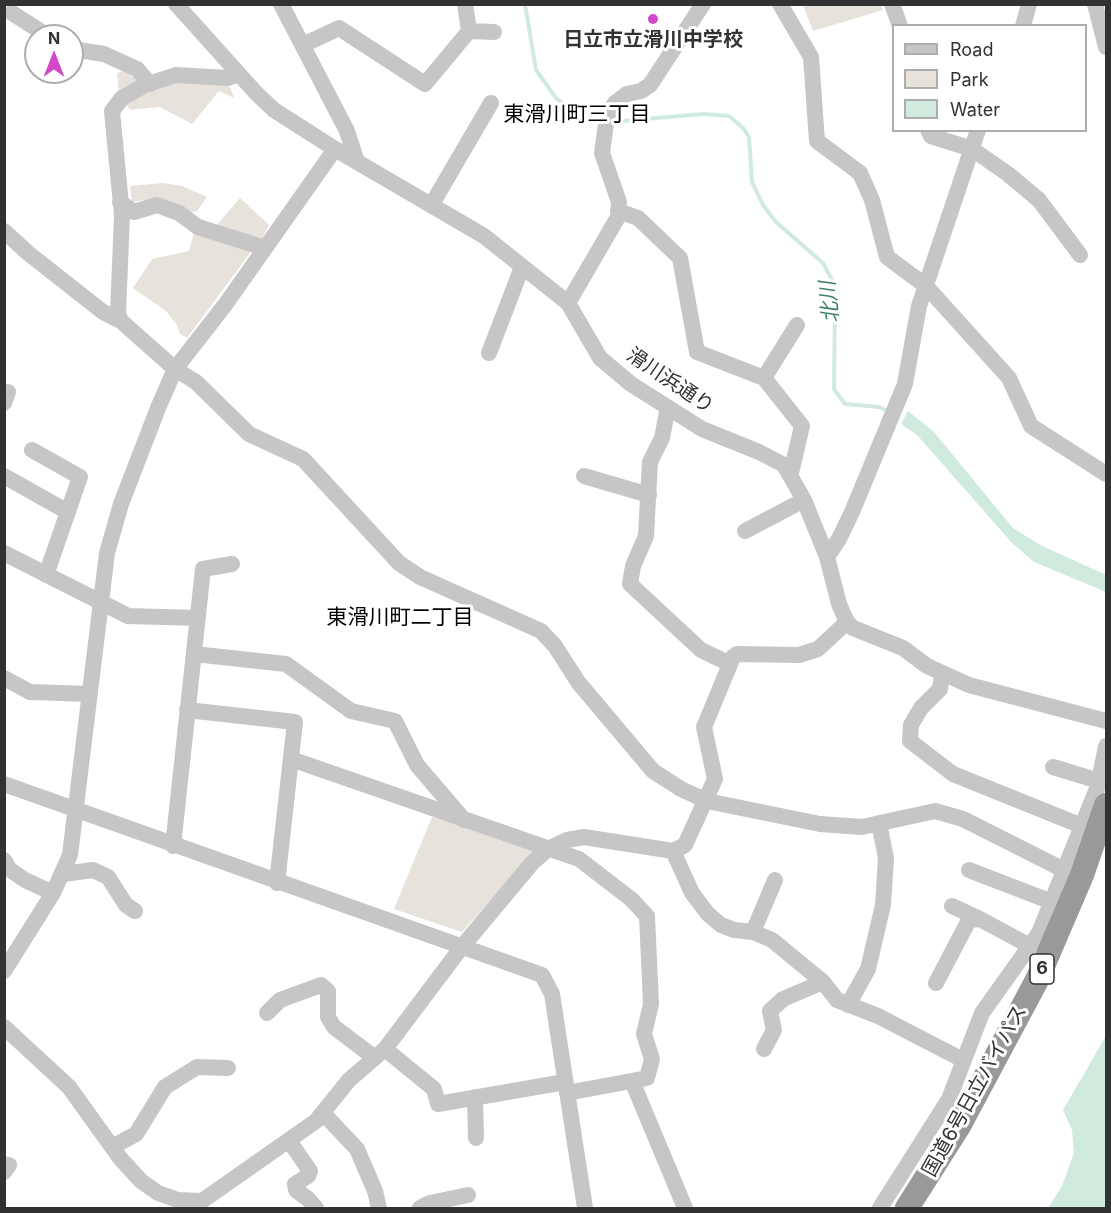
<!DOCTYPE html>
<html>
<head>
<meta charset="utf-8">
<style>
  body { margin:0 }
  #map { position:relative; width:1111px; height:1213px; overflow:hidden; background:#fff; font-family:Inter,sans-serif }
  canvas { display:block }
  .frame { position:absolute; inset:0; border:6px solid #323232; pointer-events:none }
  .legend { position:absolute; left:892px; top:24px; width:195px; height:108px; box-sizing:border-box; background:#fff; border:2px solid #adadad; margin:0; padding:8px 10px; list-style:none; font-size:18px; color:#323232 }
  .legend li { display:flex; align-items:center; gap:12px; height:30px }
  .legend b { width:30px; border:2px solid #adadad }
  .north { position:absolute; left:24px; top:24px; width:60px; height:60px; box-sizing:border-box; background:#fff; border:2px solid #adadad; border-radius:50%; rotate:0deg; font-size:16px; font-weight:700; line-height:24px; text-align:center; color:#323232 }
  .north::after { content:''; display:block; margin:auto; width:21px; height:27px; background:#d349ca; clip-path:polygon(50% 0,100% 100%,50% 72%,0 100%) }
</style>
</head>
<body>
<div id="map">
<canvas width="1111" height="1213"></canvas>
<div class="frame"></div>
<ul class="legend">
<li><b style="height:8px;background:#c6c6c6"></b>Road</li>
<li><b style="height:16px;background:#e8e2dc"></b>Park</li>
<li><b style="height:16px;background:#d0eade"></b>Water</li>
</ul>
<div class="north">N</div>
</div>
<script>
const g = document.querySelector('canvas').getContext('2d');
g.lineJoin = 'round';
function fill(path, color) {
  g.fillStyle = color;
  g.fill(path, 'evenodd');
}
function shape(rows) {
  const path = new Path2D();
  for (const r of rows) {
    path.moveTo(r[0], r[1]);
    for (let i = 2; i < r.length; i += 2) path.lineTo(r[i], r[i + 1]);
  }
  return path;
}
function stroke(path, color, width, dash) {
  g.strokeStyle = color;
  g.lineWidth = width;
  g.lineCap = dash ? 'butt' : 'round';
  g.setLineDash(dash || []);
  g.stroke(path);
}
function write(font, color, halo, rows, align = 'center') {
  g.font = font + ' Inter,"Noto Sans JP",sans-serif';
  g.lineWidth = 6;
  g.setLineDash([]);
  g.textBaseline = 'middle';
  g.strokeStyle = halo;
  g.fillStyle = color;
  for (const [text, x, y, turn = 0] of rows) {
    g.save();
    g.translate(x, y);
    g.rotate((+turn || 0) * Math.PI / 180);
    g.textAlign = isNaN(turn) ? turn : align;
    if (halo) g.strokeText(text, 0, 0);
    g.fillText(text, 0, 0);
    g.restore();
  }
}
fill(shape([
  [803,5,881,5,883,10,813,31],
  [124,71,142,83,179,80,223,85,230,87,234,98,219,91,192,124,160,107,130,110,119,95,117,73],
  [163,183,182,186,207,197,197,211,191,212,160,198,132,202,130,186],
  [240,198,269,225,260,243,216,226],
  [194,232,253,249,187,338,180,334,177,325,166,311,133,288,152,259,189,251],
  [432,817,539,846,462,932,394,909]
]), '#e8e2dc');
fill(shape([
  [908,411,934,432,1013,528,1040,545,1106,575,1106,592,1034,562,1012,543,917,435,901,424],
  [1106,1036,1106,1208,1048,1208,1062,1186,1074,1153,1072,1130,1063,1110]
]), '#d0eade');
stroke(shape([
  [525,4,536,70,556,98,580,118,603,122],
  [610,122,703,114,729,116,743,128,749,137,752,182,763,205,776,222,823,263,832,280,835,303,834,389,845,404,879,407,890,412]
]), '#d0eade', 4);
stroke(shape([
  [176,4,256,93,274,110,335,149,484,236,568,303,600,358,631,384,702,429,759,452,784,465,804,500,827,557,839,604,847,622,853,628,903,648,927,666,969,685,1106,721],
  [281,4,347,131,357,162],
  [465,4,469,31,494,32],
  [780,4,811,57,817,141,860,173,872,200,887,257,926,286,1009,378,1031,426,1106,474],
  [892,4,900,26],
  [1095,4,1106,47],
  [12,13,48,36],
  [1023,26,1029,4],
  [303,45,339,28,425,84,469,31],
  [72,49,104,54,137,69,150,84],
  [239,74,228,78,176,75,145,85,122,98,112,111,122,215,118,314,121,321,175,369,196,382,249,434,303,459,399,563,420,577,541,631,555,646,578,682,653,771,681,789,707,801,820,824,862,827,935,811,963,819,1064,870],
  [928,130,931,136,972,149,1008,174,1039,200,1080,255],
  [120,202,134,212,157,205,179,213,198,227,265,248],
  [432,204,491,103],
  [618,211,638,218,680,258,697,352,764,378],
  [4,231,28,253,103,312,121,321],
  [568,303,618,217,619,202,602,153,607,116,615,103,627,94,641,91,650,85,703,4],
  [489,353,522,267],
  [4,403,8,392],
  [668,407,662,438,650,462,646,536,633,566,630,584,701,650,730,664],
  [32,450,80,477,46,575],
  [791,473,802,426,764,378,797,325],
  [4,476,68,512],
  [584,476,649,495],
  [745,531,804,500],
  [4,553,128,616,198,618],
  [827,557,839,539,852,512,905,384,919,306,978,130],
  [194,654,286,664,351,711,395,721,417,765,464,820],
  [942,675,940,689,921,708,911,725,910,741,953,774,1082,826],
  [4,678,30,692,90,694],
  [187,710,295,722,277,883],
  [291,759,579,859,631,899,647,916,651,1004,644,1034,652,1059,647,1078,567,1093],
  [1053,767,1099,781],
  [4,784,542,975,552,994,585,1208],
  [173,846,203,569,232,564],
  [673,851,692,893,708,914,721,925,734,930,753,932,772,940,823,982,837,1000,878,1016,963,1060],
  [4,860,9,869,25,880,53,893],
  [969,870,1052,902],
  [63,874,93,870,108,877,126,905,135,911],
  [952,906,980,919],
  [753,932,775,880],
  [4,971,53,893,70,855,107,553,121,504,158,408,175,369,225,305,335,149],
  [936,983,969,920,980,919,1030,946],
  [848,1005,868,969,883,905,886,858,879,823],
  [267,1013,280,1000,321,985,328,991,328,1017,334,1027,375,1058],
  [4,1027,69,1087,120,1158,141,1181,158,1193,178,1200,202,1201,316,1121,349,1080,385,1049,461,948,532,863,548,849,567,840,584,837,673,851,685,845,715,779,704,727,733,657,737,654,799,655,818,649,847,622],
  [385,1049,434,1089,438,1104,565,1082],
  [764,1049,774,1030,770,1011,783,999,823,982],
  [632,1081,685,1208],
  [475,1097,476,1138],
  [323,1113,357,1149,375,1191,379,1208],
  [290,1142,310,1171,308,1176,295,1184,296,1190,308,1199,316,1208],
  [112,1147,136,1134,165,1087,197,1067,228,1068],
  [4,1164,9,1165,4,1172],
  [420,1208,430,1203,468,1195],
  [880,1208,949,1099,982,1013,1039,933,1098,786,1106,746]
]), '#c6c6c6', 16);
stroke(shape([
  [907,1208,959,1126,1037,980,1082,875,1106,805]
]), '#999', 24);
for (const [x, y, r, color] of [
  [653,19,6,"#d349ca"]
]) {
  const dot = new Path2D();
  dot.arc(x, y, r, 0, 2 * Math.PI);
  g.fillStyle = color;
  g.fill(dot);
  stroke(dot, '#fff', 2);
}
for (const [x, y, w] of [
  [1042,969,24]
]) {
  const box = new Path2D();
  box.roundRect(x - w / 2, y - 15, w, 30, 4.5);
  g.fillStyle = '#fff';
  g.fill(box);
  stroke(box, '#323232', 1.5);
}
write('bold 18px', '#323232', null, [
  ["6",1042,969]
]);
write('bold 20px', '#323232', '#fff', [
  ["日立市立滑川中学校",653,40]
]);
write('20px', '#323232', '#fff', [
  ["滑川浜通り",670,381,34],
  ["国道6号日立バイパス",975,1091,-61]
]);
write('21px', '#000', '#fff', [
  ["東滑川町三丁目",577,115],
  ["東滑川町二丁目",400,618]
]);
write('italic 21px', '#428063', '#fff', [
  ["北川",830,302,-96]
]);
</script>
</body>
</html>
